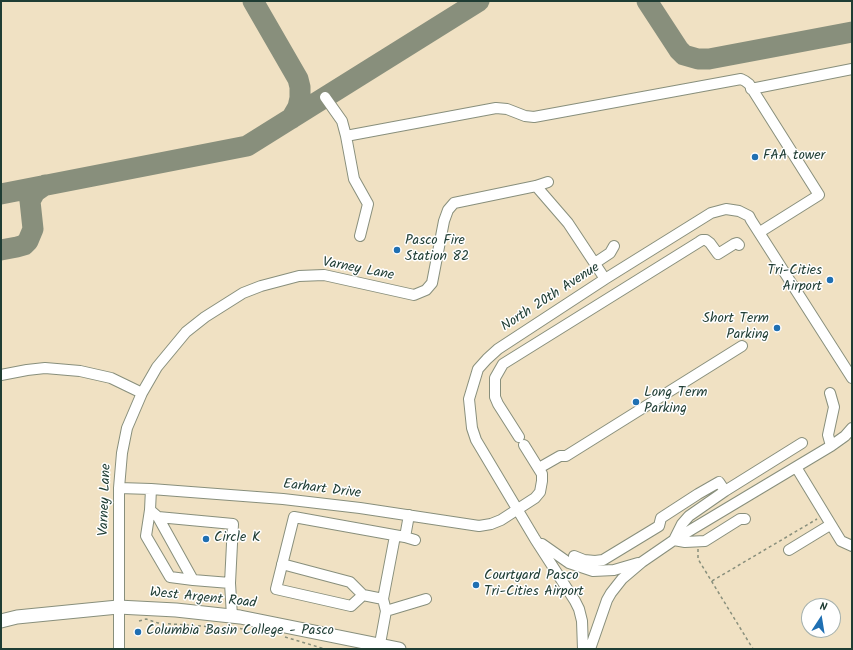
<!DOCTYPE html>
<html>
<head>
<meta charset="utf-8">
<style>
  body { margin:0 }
  #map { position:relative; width:853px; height:650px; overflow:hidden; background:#f0e1c3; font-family:Kalam,sans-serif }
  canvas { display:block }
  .frame { position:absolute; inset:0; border:2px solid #1f3d34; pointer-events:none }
  .north { position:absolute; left:801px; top:598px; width:40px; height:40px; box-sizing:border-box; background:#fff; border:1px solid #a5b1ae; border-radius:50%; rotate:12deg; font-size:11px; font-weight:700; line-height:16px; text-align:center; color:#1f3d34 }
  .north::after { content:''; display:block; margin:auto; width:14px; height:18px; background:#1f6fb2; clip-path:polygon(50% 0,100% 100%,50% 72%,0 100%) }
</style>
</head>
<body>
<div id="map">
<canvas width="853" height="650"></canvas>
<div class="frame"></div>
<div class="north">N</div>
</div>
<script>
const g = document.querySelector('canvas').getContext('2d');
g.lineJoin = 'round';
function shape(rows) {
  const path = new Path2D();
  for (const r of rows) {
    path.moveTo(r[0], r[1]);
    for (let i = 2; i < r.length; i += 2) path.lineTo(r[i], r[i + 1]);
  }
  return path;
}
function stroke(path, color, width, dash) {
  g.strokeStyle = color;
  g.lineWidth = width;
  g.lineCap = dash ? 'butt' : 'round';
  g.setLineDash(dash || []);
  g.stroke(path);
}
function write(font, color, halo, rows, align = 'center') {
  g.font = font + ' Kalam,sans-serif';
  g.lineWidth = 3;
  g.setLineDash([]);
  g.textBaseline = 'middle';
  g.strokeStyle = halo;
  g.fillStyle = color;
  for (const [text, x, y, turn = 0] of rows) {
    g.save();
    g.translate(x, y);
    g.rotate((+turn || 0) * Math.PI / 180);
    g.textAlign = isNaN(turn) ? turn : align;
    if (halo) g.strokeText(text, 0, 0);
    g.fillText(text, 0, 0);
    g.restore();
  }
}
stroke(shape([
  [253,1,298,79,300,87,300,98,298,107,291,119],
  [647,1,679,50,684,55,698,59,709,59,852,32],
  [1,194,247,146,479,1],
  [1,250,17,247,24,245,28,241,33,229,30,201,35,192,45,185]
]), '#888f7c', 21);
const minor = shape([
  [751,89,852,69],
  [325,97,342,121,346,136],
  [536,186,568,223,605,279],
  [360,236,368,204,354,179,346,136,496,108,507,109,525,116,534,117,741,79,745,81,749,84,819,195,760,232],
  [595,263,610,253,614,246],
  [1,375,27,370,45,368,80,371,111,378,142,393],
  [830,393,834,407,828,435,831,446],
  [519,437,498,404,495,397,495,378,503,364,699,242,702,240,706,240,710,243,718,254,734,244,737,243,739,245],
  [796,467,841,541,852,546],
  [539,468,560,456,566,456,742,346],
  [119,488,151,489,283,499,360,508,479,526,491,524,501,520,535,498,540,492,542,481,542,474,524,445],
  [151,489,150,510,158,517,193,580,230,583,232,616],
  [725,491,689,516,682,524,674,540,685,542,705,541,740,519,745,519],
  [150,510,146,536,170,577,193,580],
  [409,515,405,537,415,540],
  [158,517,233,524,230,583],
  [395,536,383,599,363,595,351,606,276,589,294,517,405,537],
  [542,544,569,563,593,571,614,570,638,563],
  [789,550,830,525],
  [574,556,584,560,595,561,603,560,659,526,661,518,698,494,719,482,725,491,802,443],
  [282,564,350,582,363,595],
  [386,611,426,599],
  [119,649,119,488,122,453,127,428,142,393,157,367,186,332,205,317,243,293,261,286,299,276,324,275,414,295,426,290,432,283,444,221,448,210,454,203,536,186,548,182],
  [379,649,386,611,383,599],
  [583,649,582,621,579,609,575,601,535,539,476,440,472,428,469,399,478,369,487,359,498,349,605,279,711,213,726,209,739,211,749,216,751,220,852,378],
  [590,649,607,600,611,593,622,579,642,562,674,540,831,446,845,436,852,428]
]);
const major = shape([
  [1,621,17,617,118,607,176,610,240,617,399,649]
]);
stroke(minor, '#888f7c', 12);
stroke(major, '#888f7c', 15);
stroke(shape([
  [698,549,698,559,753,649],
  [712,581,817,519],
  [139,621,146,619,158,623,214,627,226,627],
  [234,628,244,629],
  [285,637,325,649]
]), '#888f7c', 1.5, [3, 3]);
stroke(minor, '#fff', 10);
stroke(major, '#fff', 13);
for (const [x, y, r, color] of [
  [755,157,4,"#1f6fb2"],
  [397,250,4,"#1f6fb2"],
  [830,280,4,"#1f6fb2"],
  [777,328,4,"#1f6fb2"],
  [636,402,4,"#1f6fb2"],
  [206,539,4,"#1f6fb2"],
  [476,585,4,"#1f6fb2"],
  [138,632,4,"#1f6fb2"]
]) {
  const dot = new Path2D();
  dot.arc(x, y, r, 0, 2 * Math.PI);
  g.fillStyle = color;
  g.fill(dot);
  stroke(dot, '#fff', 1.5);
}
write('14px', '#1f3d34', '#fff', [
  ["FAA tower",763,157],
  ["Pasco Fire",405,242],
  ["Station 82",405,258],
  ["Tri-Cities",822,272,"right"],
  ["Airport",822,288,"right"],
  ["Short Term",769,320,"right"],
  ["Parking",769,336,"right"],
  ["Long Term",644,394],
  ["Parking",644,410],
  ["Circle K",214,539],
  ["Courtyard Pasco",484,577],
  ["Tri-Cities Airport",484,593],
  ["Columbia Basin College - Pasco",146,632]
], 'left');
write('14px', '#1f3d34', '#fff', [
  ["Varney Lane",358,270,11],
  ["North 20th Avenue",551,298,-33],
  ["Earhart Drive",322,490,7],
  ["Varney Lane",106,500,-88],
  ["West Argent Road",203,599,6]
]);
</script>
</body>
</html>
